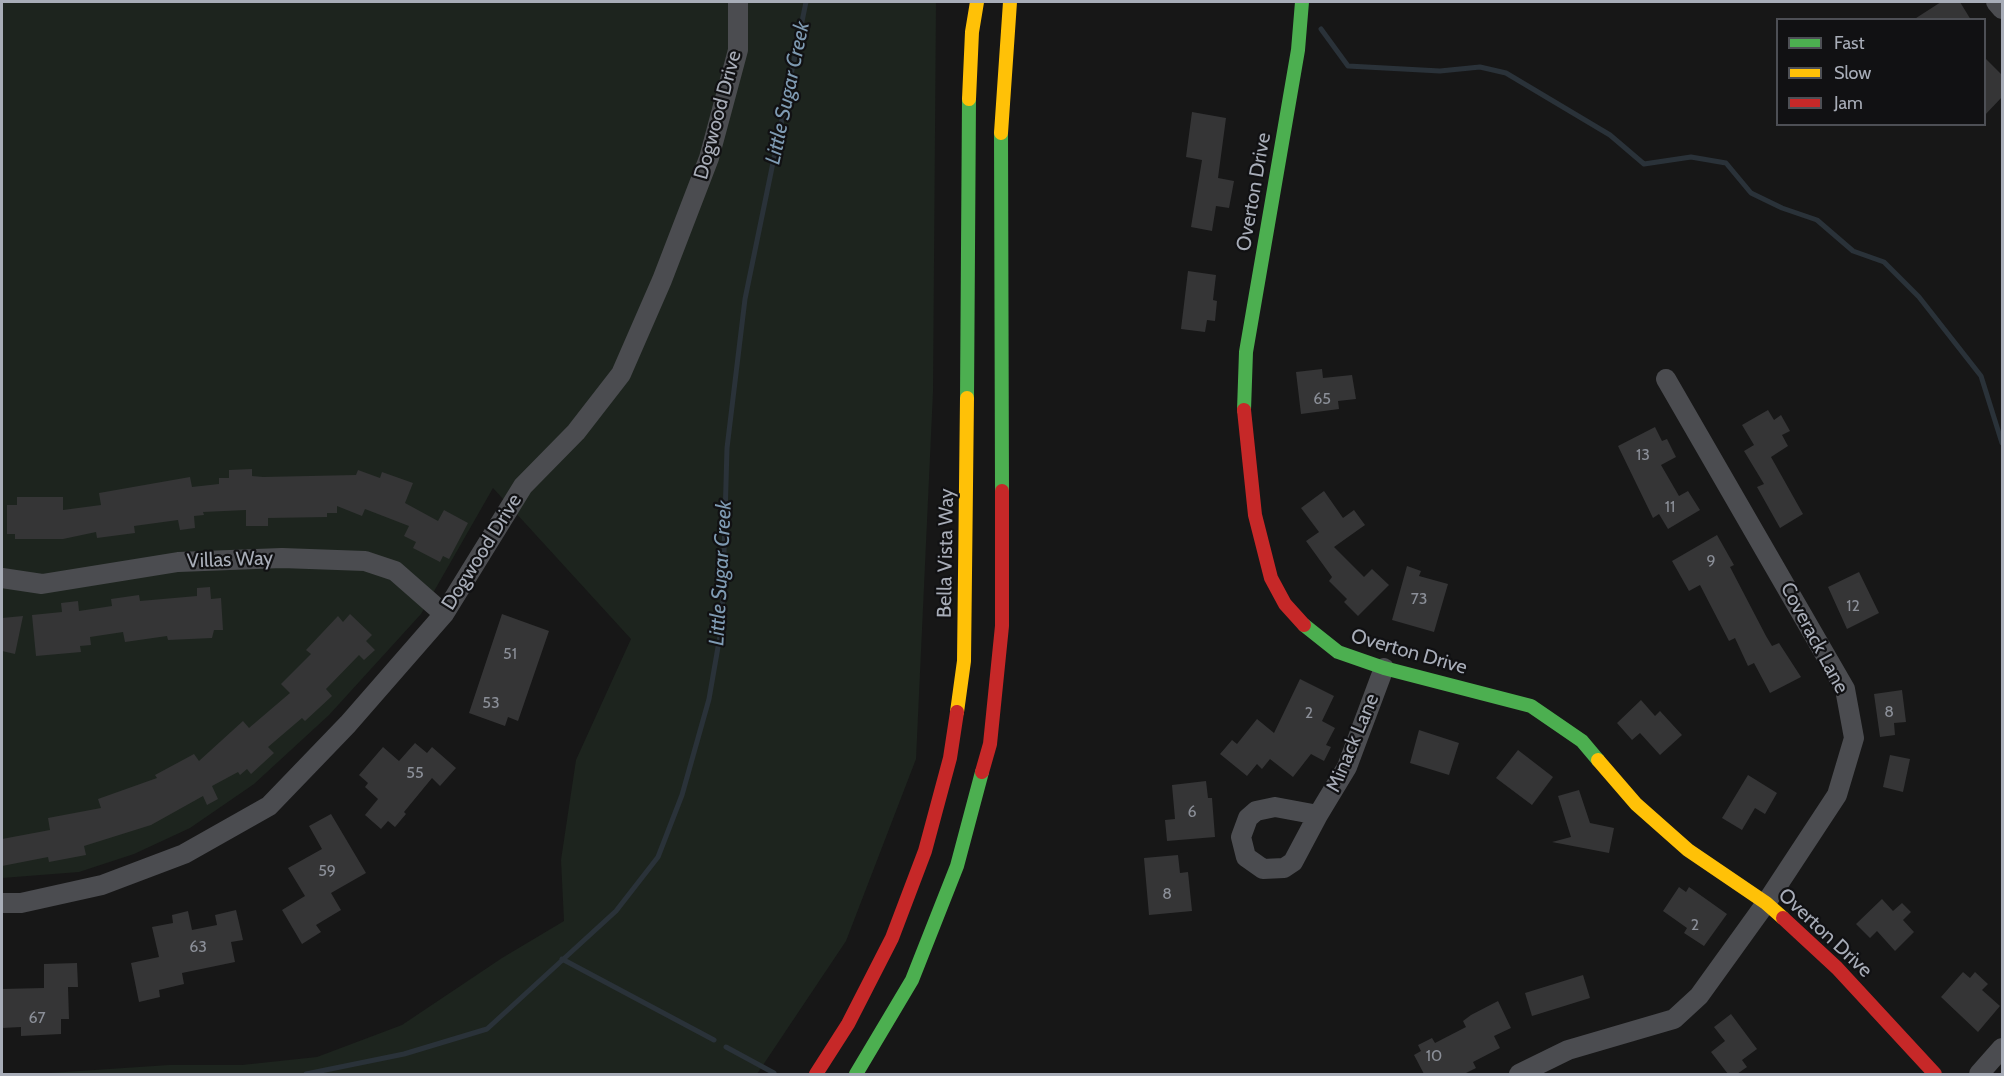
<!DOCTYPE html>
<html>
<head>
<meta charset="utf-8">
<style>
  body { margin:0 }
  #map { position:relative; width:2004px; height:1076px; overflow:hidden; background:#171717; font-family:Cabin,sans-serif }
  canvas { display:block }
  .frame { position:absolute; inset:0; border:3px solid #a8adb8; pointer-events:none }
  .legend { position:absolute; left:1776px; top:18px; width:210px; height:108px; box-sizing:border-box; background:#111113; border:2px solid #4d4f55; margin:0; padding:8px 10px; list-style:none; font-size:18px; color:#a8adb8 }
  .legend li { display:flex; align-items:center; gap:12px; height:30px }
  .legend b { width:30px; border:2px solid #4d4f55 }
</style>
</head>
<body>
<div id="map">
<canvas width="2004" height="1076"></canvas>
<div class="frame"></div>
<ul class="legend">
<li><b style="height:8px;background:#4caf50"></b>Fast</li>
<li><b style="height:8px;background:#ffc107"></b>Slow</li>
<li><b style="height:8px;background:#c62828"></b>Jam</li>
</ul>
</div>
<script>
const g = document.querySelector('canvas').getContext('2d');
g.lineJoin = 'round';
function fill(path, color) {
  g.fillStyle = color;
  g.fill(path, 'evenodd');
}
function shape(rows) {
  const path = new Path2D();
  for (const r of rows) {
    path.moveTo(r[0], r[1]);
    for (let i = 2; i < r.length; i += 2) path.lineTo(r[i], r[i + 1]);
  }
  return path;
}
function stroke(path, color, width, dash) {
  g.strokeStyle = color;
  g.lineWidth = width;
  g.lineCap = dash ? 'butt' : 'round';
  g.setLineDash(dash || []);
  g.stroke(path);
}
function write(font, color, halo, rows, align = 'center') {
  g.font = font + ' Cabin,sans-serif';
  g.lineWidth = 4.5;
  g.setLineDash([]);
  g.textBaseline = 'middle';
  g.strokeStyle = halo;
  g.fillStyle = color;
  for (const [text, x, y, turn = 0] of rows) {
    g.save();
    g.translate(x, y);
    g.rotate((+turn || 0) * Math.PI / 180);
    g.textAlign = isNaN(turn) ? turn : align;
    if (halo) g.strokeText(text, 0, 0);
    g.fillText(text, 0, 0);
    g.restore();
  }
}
fill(shape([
  [2,2,936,2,933,392,916,759,846,941,757,1074,35,1074,169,1065,242,1065,317,1057,402,1025,502,958,564,921,561,860,576,760,631,639,493,488,421,614,329,715,254,784,190,828,134,854,79,872,2,878]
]), '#1d241e');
stroke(shape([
  [1321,29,1348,66,1440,71,1480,67,1506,73,1610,135,1644,164,1691,157,1726,163,1751,193,1782,208,1817,220,1853,251,1884,262,1919,297,1981,376,2002,443],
  [562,959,714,1040],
  [726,1047,774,1073],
  [306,1074,404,1054,487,1029,616,911,658,857,682,795,709,699,722,624,727,448,745,299,806,2]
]), '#2a3239', 5);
fill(shape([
  [1941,2,1960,2,1971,20,1913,20],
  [1984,57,2002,75,2002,97,1984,116],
  [1192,112,1226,118,1218,178,1234,181,1229,208,1216,206,1212,231,1191,227,1202,160,1186,157],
  [1188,271,1216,275,1213,300,1217,301,1215,321,1207,320,1205,332,1181,329],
  [1322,369,1323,378,1352,375,1356,399,1338,401,1339,409,1301,414,1296,372],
  [1768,410,1774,420,1781,415,1790,431,1782,435,1788,446,1771,457,1803,514,1780,528,1757,487,1764,484,1744,451,1754,445,1742,425],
  [1655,427,1662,441,1667,439,1676,457,1661,465,1679,496,1688,491,1700,510,1668,529,1659,514,1653,518,1618,446],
  [252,469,252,476,263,477,356,475,358,470,380,478,382,472,413,483,405,503,438,521,444,510,468,523,449,559,443,556,440,562,413,548,416,542,404,536,409,526,365,509,362,516,337,506,337,513,327,513,327,517,268,518,268,526,246,526,246,510,203,512,204,515,194,516,195,528,180,530,178,520,134,526,135,533,97,538,96,532,63,539,15,539,15,534,7,534,7,505,17,505,17,497,63,497,63,510,101,505,99,493,190,477,192,487,219,484,219,478,229,478,229,470],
  [1324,491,1343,518,1354,510,1365,525,1334,547,1364,577,1372,569,1389,585,1358,616,1344,602,1347,599,1329,581,1332,577,1306,541,1319,532,1301,508],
  [1717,535,1734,565,1730,567,1766,636,1772,646,1779,643,1801,677,1770,693,1754,663,1748,666,1735,638,1729,641,1700,585,1689,591,1672,561],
  [1407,566,1421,571,1419,576,1448,584,1434,632,1392,620],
  [1859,572,1879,613,1847,629,1828,587],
  [210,587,211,599,221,598,223,630,214,630,212,638,168,640,167,636,125,642,123,632,90,637,91,645,80,646,81,652,36,656,32,615,62,612,61,603,78,601,79,611,112,606,111,599,139,595,140,601,197,596,197,588],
  [350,614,372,635,366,641,375,650,364,660,359,655,326,689,332,696,305,721,302,718,268,747,274,753,251,774,247,769,240,775,238,772,212,786,218,799,207,805,203,796,151,825,84,846,86,855,49,862,48,857,2,866,2,839,50,830,48,818,101,808,98,799,157,778,155,775,194,754,199,761,243,721,249,728,290,693,281,684,311,654,306,650,338,616,343,622],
  [502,614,549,631,518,721,508,717,505,726,469,713],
  [23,616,15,654,2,651,2,618],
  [1300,679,1334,696,1322,721,1335,728,1326,745,1331,747,1324,761,1311,754,1293,777,1270,759,1262,769,1257,764,1247,776,1220,754,1232,740,1237,744,1257,719,1274,733],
  [1902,690,1906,722,1894,723,1895,735,1880,737,1874,694],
  [1641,700,1655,716,1660,711,1682,735,1660,755,1640,733,1632,740,1617,723],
  [1419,730,1459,743,1449,775,1410,763],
  [415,743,427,753,432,747,456,768,440,786,432,778,404,812,406,814,395,827,388,821,381,829,365,815,378,799,365,787,368,783,359,775,383,747,399,761],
  [1518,750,1553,777,1532,805,1496,778],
  [1890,755,1910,759,1903,792,1883,787],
  [1748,775,1777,793,1765,814,1755,808,1742,830,1722,818],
  [1206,781,1208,798,1212,798,1215,837,1167,841,1165,820,1175,819,1172,785],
  [1579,790,1590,823,1614,828,1609,853,1552,842,1571,837,1558,796],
  [331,814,366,873,331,893,341,910,316,925,321,932,302,944,282,910,305,896,288,868,322,849,309,826],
  [1178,855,1180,873,1188,872,1192,911,1149,915,1144,858],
  [1679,887,1686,892,1689,887,1727,914,1704,946,1684,933,1687,928,1663,911],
  [1882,899,1893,911,1902,903,1911,912,1903,920,1914,932,1895,951,1877,931,1870,938,1856,924],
  [236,910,243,940,231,942,235,962,182,973,184,984,159,990,160,997,139,1002,131,963,159,957,152,927,173,923,172,915,188,911,192,930,217,925,215,915],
  [77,963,78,987,68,987,69,1019,61,1019,61,1034,21,1036,21,1027,2,1028,2,989,44,988,44,964],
  [1963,972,1970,978,1975,972,1988,984,1982,990,2000,1006,1978,1032,1941,997],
  [1583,975,1590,998,1532,1016,1525,993],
  [1498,1001,1511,1028,1494,1036,1500,1048,1473,1062,1476,1068,1464,1074,1424,1074,1414,1055,1421,1051,1418,1045,1432,1038,1435,1043,1466,1027,1463,1021,1471,1015],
  [1731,1014,1757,1049,1742,1060,1747,1067,1737,1074,1728,1074,1711,1052,1725,1041,1714,1027]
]), '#353536');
stroke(shape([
  [1996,2,2002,9],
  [2,578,42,584,178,562,282,558,365,561,395,571,444,614],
  [1275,807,1318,815,1293,862,1284,868,1263,869,1246,857,1241,837,1248,818,1256,811,1275,807],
  [1318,815,1347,767,1384,668],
  [2,903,21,903,102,885,184,854,269,806,348,724,444,614,523,486,576,432,621,374,662,280,709,158,738,50,738,2],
  [1519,1074,1568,1050,1674,1019,1699,996,1766,903,1837,795,1854,738,1845,689,1666,379],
  [1979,1074,2002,1048]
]), '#4b4c50', 20);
stroke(shape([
  [1001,133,1002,491],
  [967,398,969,99],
  [1244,410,1246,352,1298,50,1302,2],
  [1304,625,1338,652,1384,668,1531,706,1582,741,1598,760],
  [856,1074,912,980,957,866,982,772]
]), '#4caf50', 14);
stroke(shape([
  [969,99,972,32,977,2],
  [1001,133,1010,2],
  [957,712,964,661,967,398],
  [1598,760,1636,804,1688,850,1766,903,1783,918]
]), '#ffc107', 14);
stroke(shape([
  [1244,410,1255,515,1271,578,1285,604,1304,625],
  [982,772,990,744,1002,626,1002,491],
  [1783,918,1837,968,1935,1074],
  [816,1074,848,1024,892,938,925,851,950,758,957,712]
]), '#c62828', 14);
write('16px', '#8b8f98', null, [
  ["65",1322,399],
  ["13",1643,455],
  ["11",1670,507],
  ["9",1711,561],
  ["73",1419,599],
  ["12",1853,606],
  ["51",510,654],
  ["53",491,703],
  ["8",1889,712],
  ["2",1309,713],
  ["55",415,773],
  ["6",1192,812],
  ["59",327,871],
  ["8",1167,894],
  ["2",1695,925],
  ["63",198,947],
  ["67",37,1018],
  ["10",1434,1056]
]);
write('20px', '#a8adb8', '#111113', [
  ["Dogwood Drive",718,115,-75],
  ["Overton Drive",1254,192,-80],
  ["Dogwood Drive",482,552,-58],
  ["Bella Vista Way",946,553,-89],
  ["Villas Way",230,560,-2],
  ["Coverack Lane",1814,638,62],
  ["Overton Drive",1409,652,16],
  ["Minack Lane",1353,743,-67],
  ["Overton Drive",1825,933,43]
]);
write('italic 21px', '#7f9bb3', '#111113', [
  ["Little Sugar Creek",788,93,-78],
  ["Little Sugar Creek",721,573,-87]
]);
</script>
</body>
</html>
